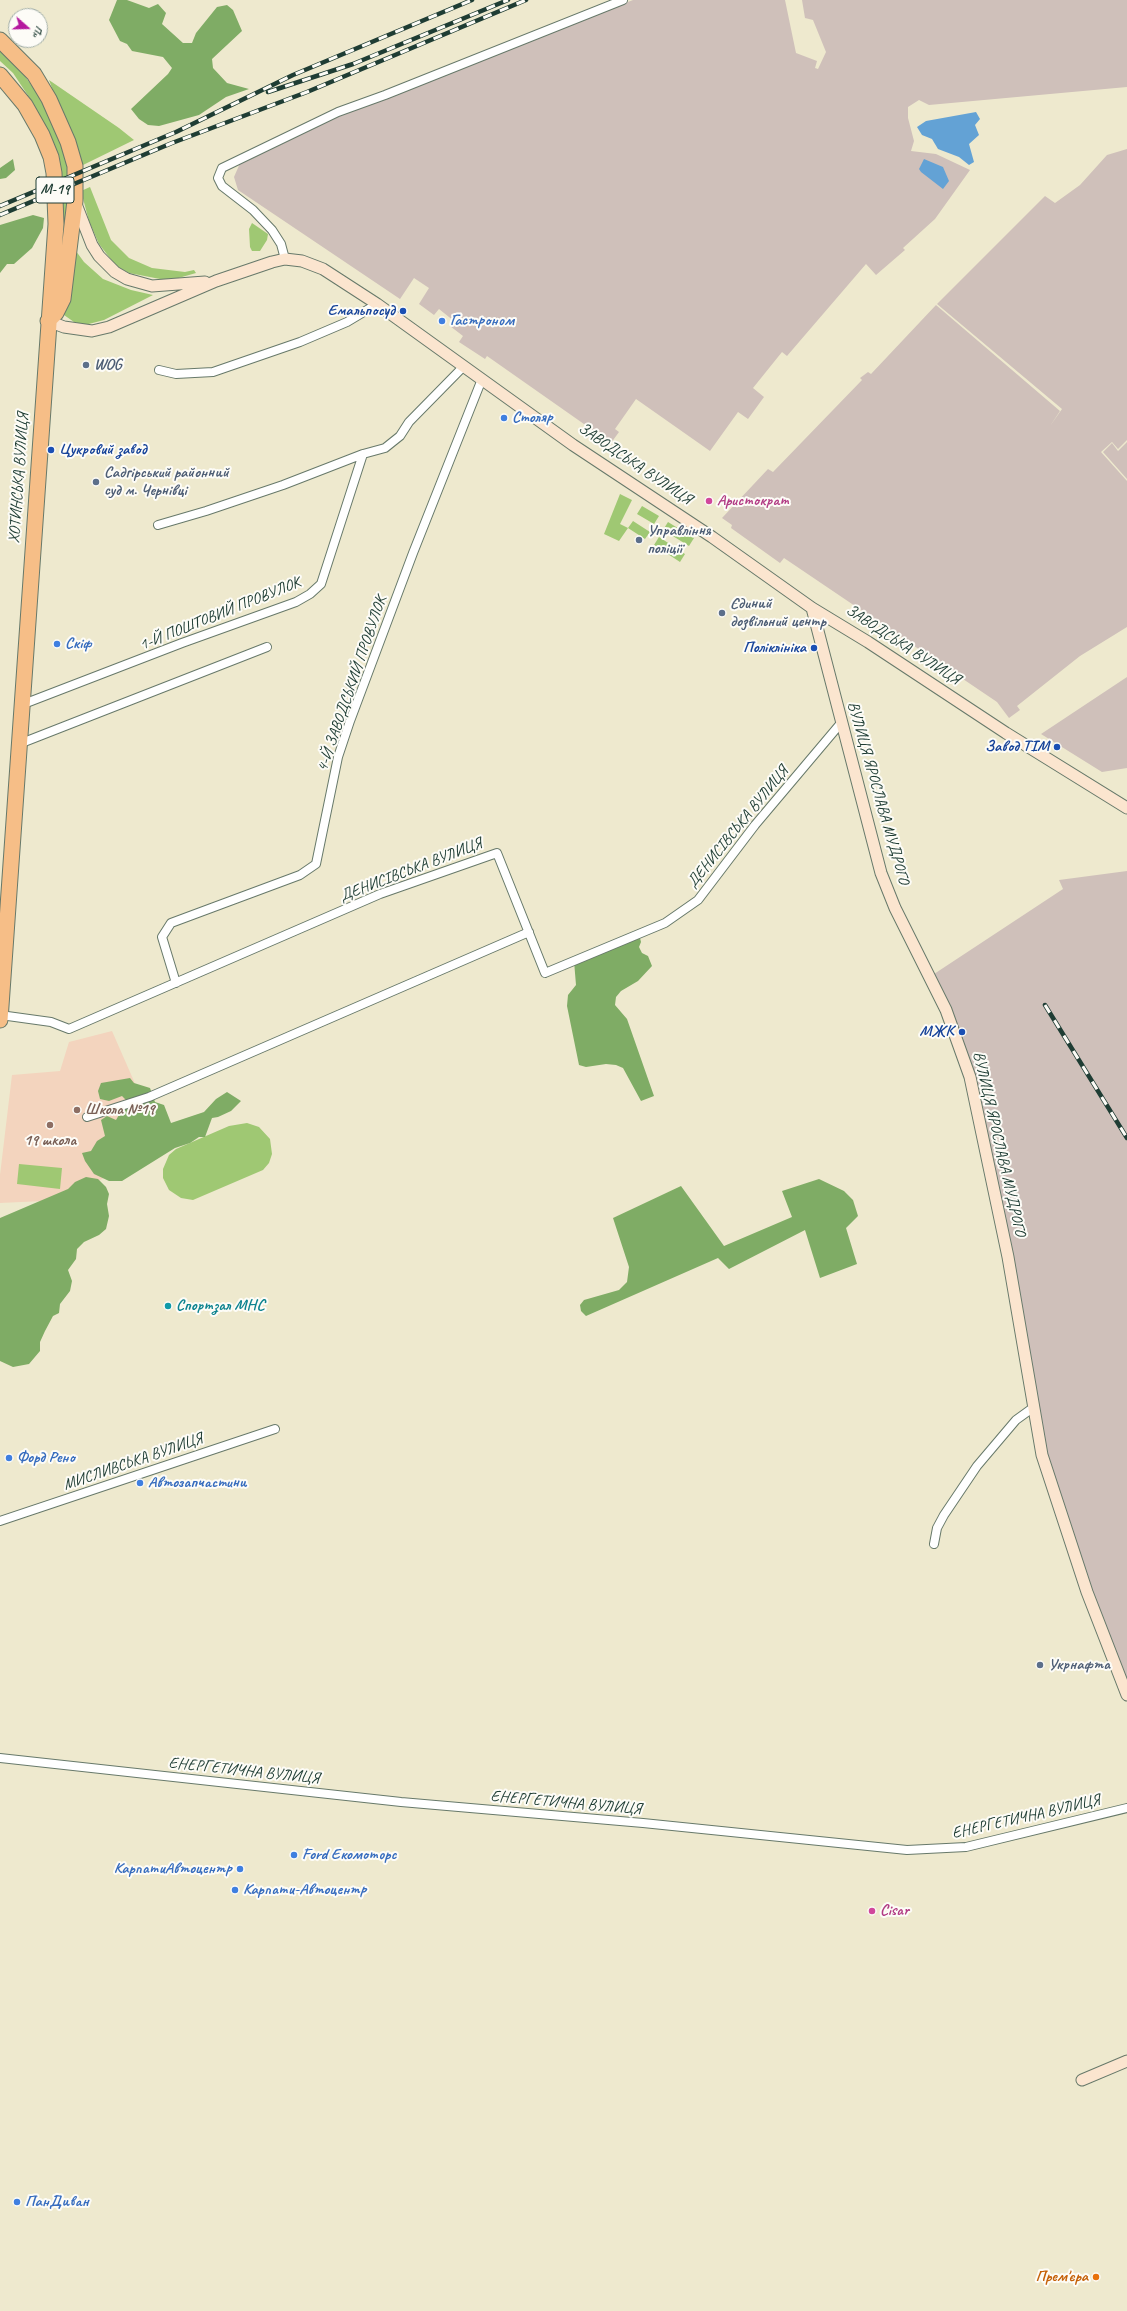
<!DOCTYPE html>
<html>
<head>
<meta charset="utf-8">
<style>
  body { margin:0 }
  #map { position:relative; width:1127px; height:2311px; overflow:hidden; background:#eee9ce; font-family:Caveat,sans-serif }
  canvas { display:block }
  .north { position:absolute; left:8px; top:8px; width:40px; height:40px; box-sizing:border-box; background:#fdfcf7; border:1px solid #a4b0a9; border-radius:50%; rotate:110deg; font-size:11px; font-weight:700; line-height:16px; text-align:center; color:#1f3d34 }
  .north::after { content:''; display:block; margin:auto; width:14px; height:18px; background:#b5179e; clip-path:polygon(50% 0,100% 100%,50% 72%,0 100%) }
</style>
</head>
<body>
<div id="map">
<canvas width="1127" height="2311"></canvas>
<div class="north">Пн</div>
</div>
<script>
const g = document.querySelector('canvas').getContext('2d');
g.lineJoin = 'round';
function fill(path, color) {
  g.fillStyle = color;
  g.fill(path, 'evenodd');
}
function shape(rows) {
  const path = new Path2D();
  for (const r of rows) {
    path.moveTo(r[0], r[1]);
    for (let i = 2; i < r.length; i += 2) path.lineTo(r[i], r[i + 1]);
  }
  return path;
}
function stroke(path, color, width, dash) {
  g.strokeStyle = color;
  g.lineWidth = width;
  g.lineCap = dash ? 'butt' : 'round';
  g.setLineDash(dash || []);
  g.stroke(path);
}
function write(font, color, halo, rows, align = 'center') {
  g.font = font + ' Caveat,sans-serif';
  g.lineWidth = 4;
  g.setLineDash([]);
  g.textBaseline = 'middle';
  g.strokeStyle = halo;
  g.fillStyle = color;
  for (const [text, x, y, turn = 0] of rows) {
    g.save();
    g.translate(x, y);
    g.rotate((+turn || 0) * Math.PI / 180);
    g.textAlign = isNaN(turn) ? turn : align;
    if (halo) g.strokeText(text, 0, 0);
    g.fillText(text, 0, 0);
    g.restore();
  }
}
fill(shape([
  [112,1031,162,1145,65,1200,0,1203,0,1175,12,1075,60,1071,69,1042]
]), '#f3d4be');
fill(shape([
  [633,0,785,0,796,53,817,61,815,68,818,69,826,52,813,20,805,18,802,0,1127,0,1127,87,929,105,919,100,908,107,908,118,914,141,911,151,936,154,970,170,935,219,903,248,905,250,876,275,866,264,787,356,782,352,753,388,764,397,748,419,738,412,710,451,636,399,615,429,619,432,611,443,487,356,485,359,459,342,463,336,450,326,454,321,439,309,434,315,419,304,429,288,414,278,400,299,238,190,234,177,241,161,339,114],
  [1127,149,1127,440,1118,449,1112,442,1101,452,1127,481,1127,627,1080,656,1017,706,1020,710,1009,718,997,702,784,558,780,563,731,528,732,525,722,518,768,469,773,472,862,380,860,378,868,372,871,374,936,305,1060,411,1050,426,1062,409,937,304,1045,196,1055,203,1080,185,1107,155],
  [1127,442,1127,479,1103,452,1112,443,1118,451],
  [1127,677,1127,768,1102,772,1041,734],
  [1127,871,1127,1691,1043,1455,972,1078,931,976,1063,889,1059,880]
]), '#cfc0ba');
fill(shape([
  [0,49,20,69,41,99,63,144,69,174,67,233,58,300,47,131,33,103,13,73,0,61],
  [49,80,119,128,134,140,81,166],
  [90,187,111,240,129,258,152,268,185,272,194,270,196,273,175,279,160,279,129,273,116,266,99,244,89,221,81,191],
  [252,223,268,234,267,240,260,251,252,251,250,247,249,229],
  [73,247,84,262,103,279,131,290,153,295,104,320,85,325,74,322,64,315],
  [620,494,632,500,620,524,628,528,619,541,604,534],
  [642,506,659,516,654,524,637,514],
  [633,521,650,532,645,539,628,528],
  [668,522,694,538,689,546,663,530],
  [659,537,685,554,680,562,654,545],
  [247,1123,259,1127,270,1139,272,1154,269,1163,263,1170,193,1200,181,1198,169,1190,163,1178,163,1169,169,1155,176,1149,229,1126],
  [19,1164,62,1168,60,1189,17,1184]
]), '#9fc873');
fill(shape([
  [117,0,127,0,149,8,158,4,166,13,162,24,183,43,192,43,196,33,217,7,227,5,233,10,242,31,212,59,213,68,227,83,249,89,226,97,199,115,159,126,148,125,139,119,131,109,168,74,172,68,163,57,132,51,127,44,120,41,109,20],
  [13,159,15,170,6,178,0,179,0,168],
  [33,215,44,218,43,228,32,248,14,264,7,264,0,273,0,225],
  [639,934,641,942,639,947,642,953,648,956,652,966,638,981,621,991,616,997,615,1005,627,1019,654,1096,641,1101,623,1068,616,1065,606,1064,586,1067,579,1065,567,1006,568,995,576,985,574,961],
  [130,1078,134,1083,150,1088,155,1102,164,1105,171,1123,204,1112,216,1099,227,1092,241,1101,231,1111,218,1117,212,1118,205,1137,199,1137,190,1143,175,1148,122,1181,109,1181,94,1174,85,1161,82,1153,91,1151,97,1141,105,1136,101,1120,107,1116,116,1120,127,1101,122,1096,109,1101,100,1099,98,1091,101,1083],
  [86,1177,98,1179,106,1187,109,1194,107,1204,109,1216,106,1229,99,1235,84,1242,77,1249,76,1259,68,1270,72,1281,70,1291,60,1304,59,1313,53,1316,45,1331,40,1342,40,1351,29,1364,13,1367,0,1361,0,1218,68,1189,75,1182],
  [819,1179,844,1191,853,1200,858,1216,846,1228,857,1264,820,1278,805,1230,729,1269,718,1258,586,1316,581,1311,580,1305,584,1300,619,1290,627,1282,629,1267,613,1218,681,1186,724,1246,792,1217,782,1191]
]), '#7fac65');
fill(shape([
  [976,112,980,119,975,125,979,135,969,144,974,162,969,165,959,157,938,149,932,139,922,135,917,127,926,121],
  [924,159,943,167,949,181,943,189,921,172,919,169]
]), '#63a2d5');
const street = shape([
  [285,259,281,244,272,230,253,210,222,186,218,178,222,168,338,112,385,95,623,0],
  [159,370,176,374,213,372,300,342,347,322,377,304],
  [158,525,206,511,283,485,363,454,385,448,400,436,409,422,464,366],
  [21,705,182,643,296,602,310,594,321,584,363,454],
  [19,744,267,647],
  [176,983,162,937,171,923,300,875,316,864,338,757,350,721,413,553,482,379],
  [0,1015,51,1022,69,1029,380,894,497,853,545,973,665,923,698,900,755,825,841,723],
  [87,1117,149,1097,529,932],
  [0,1521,275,1429],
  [934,1544,937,1528,944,1515,977,1466,1016,1420,1034,1407],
  [0,1758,401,1802,643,1823,907,1850,966,1847,1127,1808]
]);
const secondary = shape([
  [76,204,92,245,99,256,115,272,127,279,152,286,205,282],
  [48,321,64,327,92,331,109,327,216,281,272,262,285,259,302,261,323,269,377,304,573,445,712,537,812,608,868,642,1006,733,1127,808],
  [812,608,881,873,895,908,946,1010,970,1077,1008,1257,1042,1455,1087,1592,1127,1695],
  [1082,2080,1127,2061]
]);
const highway = shape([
  [0,40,34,74,49,99,68,142,75,166,75,201,63,299,56,313,48,321],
  [0,75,25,105,42,135,51,157,54,173,56,224,0,1020]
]);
stroke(street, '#67796a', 10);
stroke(secondary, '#67796a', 13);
stroke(highway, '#67796a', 17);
stroke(street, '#fff', 8);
stroke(secondary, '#fbe5cf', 11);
stroke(highway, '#f6be87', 15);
const rail = shape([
  [268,92,353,64,508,0],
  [0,206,176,132,293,75,472,0],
  [0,215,172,143,307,92,526,0],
  [1045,1005,1127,1138]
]);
stroke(rail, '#1f3d34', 4.5);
stroke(rail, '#fdfcf7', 3, [9]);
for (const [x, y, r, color] of [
  [403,311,4,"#1a4fb4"],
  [442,321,4,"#3f7fe0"],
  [86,365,4,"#5c6f8a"],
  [504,418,4,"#3f7fe0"],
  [51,450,4,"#1a4fb4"],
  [96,482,4,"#5c6f8a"],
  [709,501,4,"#d1479c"],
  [639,540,4,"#5c6f8a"],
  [722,613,4,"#5c6f8a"],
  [57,644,4,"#3f7fe0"],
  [814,648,4,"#1a4fb4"],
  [1057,747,4,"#1a4fb4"],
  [962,1032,4,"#1a4fb4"],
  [77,1110,4,"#8d6e63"],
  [50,1125,4,"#8d6e63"],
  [168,1306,4,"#0f9aa8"],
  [9,1458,4,"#3f7fe0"],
  [140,1483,4,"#3f7fe0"],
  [1040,1665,4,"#5c6f8a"],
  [294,1855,4,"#3f7fe0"],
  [240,1869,4,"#3f7fe0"],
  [235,1890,4,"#3f7fe0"],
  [872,1911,4,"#d1479c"],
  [17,2202,4,"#3f7fe0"],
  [1096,2277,4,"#e8710a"]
]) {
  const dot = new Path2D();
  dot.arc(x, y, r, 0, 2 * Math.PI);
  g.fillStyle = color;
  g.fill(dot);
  stroke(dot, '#fdfcf7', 1.5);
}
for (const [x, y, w] of [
  [55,190,38]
]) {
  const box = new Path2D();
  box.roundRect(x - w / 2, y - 13, w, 26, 3);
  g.fillStyle = '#fdfcf7';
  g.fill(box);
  stroke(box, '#1f3d34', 1);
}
write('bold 15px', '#1f3d34', null, [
  ["М-19",55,190]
]);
write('bold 16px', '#164399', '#fdfcf7', [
  ["Емальпосуд",395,311],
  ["Цукровий завод",59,450,"left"],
  ["Поліклініка",806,648],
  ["Завод ТІМ",1049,747],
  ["МЖК",954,1032]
], 'right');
write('bold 16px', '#366cbe', '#fdfcf7', [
  ["Гастроном",450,321],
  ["Столяр",512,418],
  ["Скіф",65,644],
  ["Форд Рено",17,1458],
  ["Автозапчастини",148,1483],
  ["Ford Екомоторс",302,1855],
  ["КарпатиАвтоцентр",232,1869,"right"],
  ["Карпати-Автоцентр",243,1890],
  ["ПанДиван",25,2202]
], 'left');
write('bold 16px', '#4e5e75', '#fdfcf7', [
  ["WOG",94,365],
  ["Садгірський районний",104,473],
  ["суд м. Чернівці",104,491],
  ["Управління",647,531],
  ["поліції",647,549],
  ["Єдиний",730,604],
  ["дозвільний центр",730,622],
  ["Укрнафта",1048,1665]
], 'left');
write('16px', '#1f3d34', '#fdfcf7', [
  ["ЗАВОДСЬКА ВУЛИЦЯ",635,464,34],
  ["ХОТИНСЬКА ВУЛИЦЯ",19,478,-86],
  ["1-Й ПОШТОВИЙ ПРОВУЛОК",220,614,-22],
  ["ЗАВОДСЬКА ВУЛИЦЯ",903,645,33],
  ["4-Й ЗАВОДСЬКИЙ ПРОВУЛОК",352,684,-71],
  ["ВУЛИЦЯ ЯРОСЛАВА МУДРОГО",878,793,74],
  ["ДЕНИСІВСЬКА ВУЛИЦЯ",738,827,-51],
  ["ДЕНИСІВСЬКА ВУЛИЦЯ",411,870,-21],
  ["ВУЛИЦЯ ЯРОСЛАВА МУДРОГО",999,1144,77],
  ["МИСЛИВСЬКА ВУЛИЦЯ",133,1462,-19],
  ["ЕНЕРГЕТИЧНА ВУЛИЦЯ",244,1771,6],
  ["ЕНЕРГЕТИЧНА ВУЛИЦЯ",566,1803,5],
  ["ЕНЕРГЕТИЧНА ВУЛИЦЯ",1026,1817,-13]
]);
write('bold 16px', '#b23c85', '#fdfcf7', [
  ["Аристократ",717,501],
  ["Cisar",880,1911]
], 'left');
write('bold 16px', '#785e54', '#fdfcf7', [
  ["Школа №19",85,1110],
  ["19 школа",50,1141,"center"]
], 'left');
write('bold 16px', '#0d838f', '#fdfcf7', [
  ["Спортзал МНС",176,1306]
], 'left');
write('bold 16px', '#c56008', '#fdfcf7', [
  ["Прем'єра",1088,2277]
], 'right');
</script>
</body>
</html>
